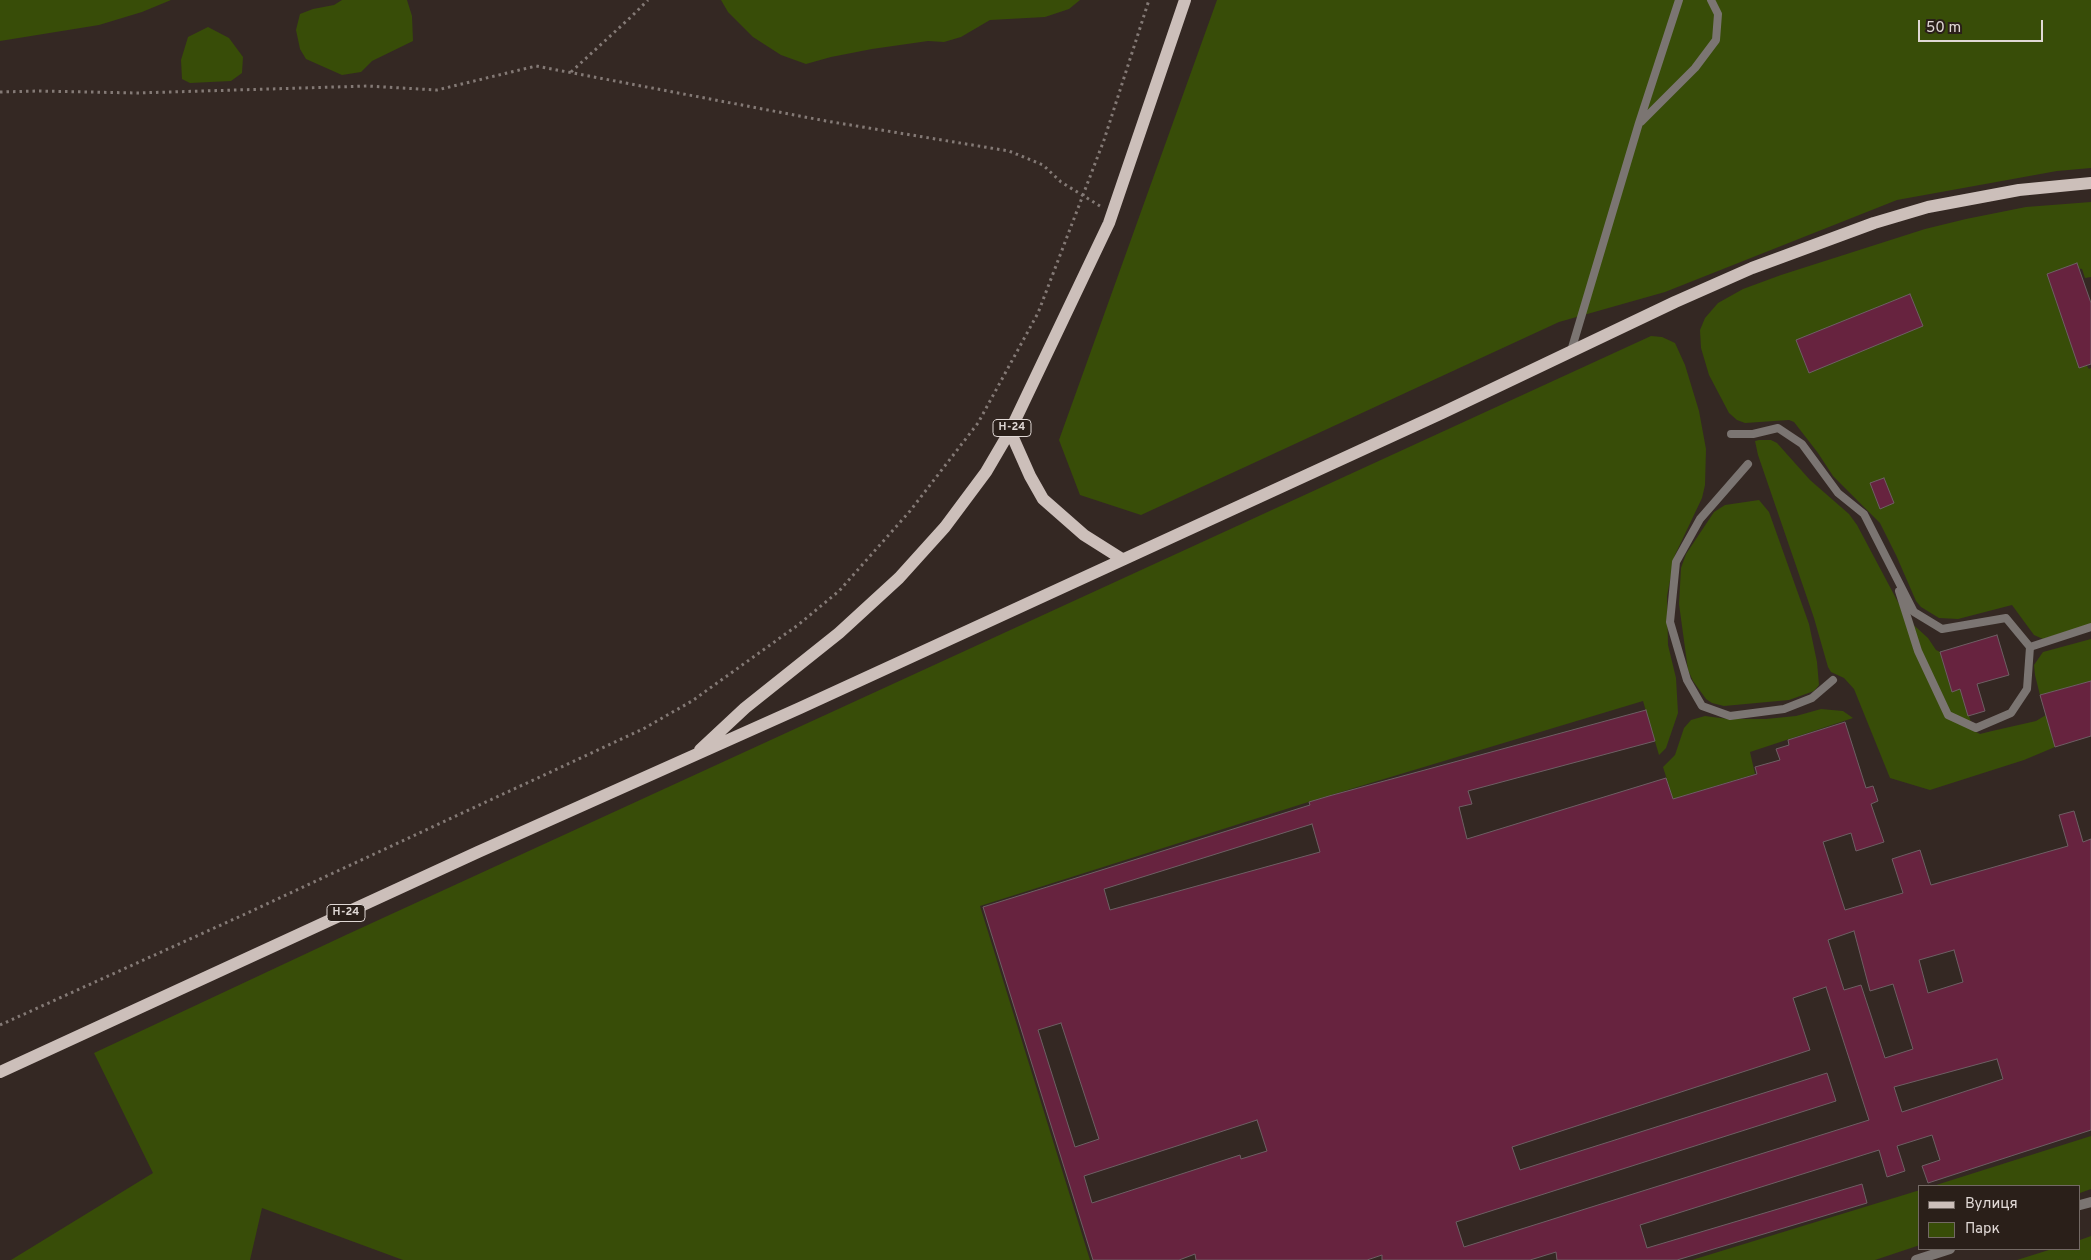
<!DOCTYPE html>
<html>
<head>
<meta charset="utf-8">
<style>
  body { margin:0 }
  #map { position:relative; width:2091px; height:1260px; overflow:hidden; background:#342823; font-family:Overpass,sans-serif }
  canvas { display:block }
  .legend { position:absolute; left:1918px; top:1185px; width:162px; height:65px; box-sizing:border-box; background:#2a1f19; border:1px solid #736964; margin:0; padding:6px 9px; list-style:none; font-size:15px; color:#e0d8d5 }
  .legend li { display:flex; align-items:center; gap:10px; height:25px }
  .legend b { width:25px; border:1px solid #736964 }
  .scale { position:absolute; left:1918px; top:20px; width:125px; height:22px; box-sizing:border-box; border:2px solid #e0d8d5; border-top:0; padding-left:6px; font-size:15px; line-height:18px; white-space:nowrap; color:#e0d8d5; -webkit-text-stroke:4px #2a1f19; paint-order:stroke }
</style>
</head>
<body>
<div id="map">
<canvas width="2091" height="1260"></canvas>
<ul class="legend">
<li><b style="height:6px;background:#ccbfba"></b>Вулиця</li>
<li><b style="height:14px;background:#384d08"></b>Парк</li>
</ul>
<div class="scale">50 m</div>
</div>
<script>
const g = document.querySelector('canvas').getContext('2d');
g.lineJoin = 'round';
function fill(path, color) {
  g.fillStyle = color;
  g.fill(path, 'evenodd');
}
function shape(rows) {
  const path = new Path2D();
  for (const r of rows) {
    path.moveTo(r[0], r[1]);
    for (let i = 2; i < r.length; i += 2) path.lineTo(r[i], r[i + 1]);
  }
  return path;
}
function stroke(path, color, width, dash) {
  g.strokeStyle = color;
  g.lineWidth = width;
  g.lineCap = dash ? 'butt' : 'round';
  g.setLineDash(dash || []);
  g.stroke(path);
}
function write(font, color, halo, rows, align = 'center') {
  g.font = font + ' Overpass,sans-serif';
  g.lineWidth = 5;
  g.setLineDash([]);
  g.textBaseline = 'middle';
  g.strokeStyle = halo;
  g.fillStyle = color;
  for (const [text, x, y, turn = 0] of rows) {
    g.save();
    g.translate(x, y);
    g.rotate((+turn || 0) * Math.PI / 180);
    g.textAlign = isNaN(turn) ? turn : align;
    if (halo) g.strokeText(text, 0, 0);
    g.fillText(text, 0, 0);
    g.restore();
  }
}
fill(shape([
  [0,0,171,0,142,12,99,25,0,41],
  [342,0,407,0,412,16,413,41,372,61,361,72,342,75,306,59,300,49,296,30,300,14,313,9,334,5],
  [721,0,1080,0,1069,9,1045,17,990,20,961,37,944,42,928,41,872,49,831,57,806,64,781,55,753,37,728,12],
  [1217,0,2091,0,2091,168,2057,171,1897,200,1665,292,1559,322,1141,515,1080,495,1059,440],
  [208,27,229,38,243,57,242,73,231,81,190,83,182,79,181,60,188,37],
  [2091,202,2091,277,2085,278,2082,269,2076,268,2077,352,2089,369,2091,368,2091,624,2043,639,2034,635,2012,605,1958,619,1939,618,1921,607,1916,601,1896,555,1880,523,1833,476,1818,453,1794,422,1789,420,1745,423,1737,420,1729,413,1709,375,1701,348,1700,330,1705,318,1718,303,1743,289,1781,275,1925,229,1966,219,2026,207],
  [1651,336,1662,337,1675,343,1685,365,1699,411,1706,449,1705,485,1702,498,1675,555,1667,596,1668,645,1676,678,1678,713,1666,748,1659,755,1643,701,1321,798,980,906,1090,1260,403,1260,262,1208,250,1260,11,1260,153,1173,94,1053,348,934],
  [1759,440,1771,440,1777,443,1810,480,1849,514,1857,525,1907,619,1928,638,1936,650,1940,652,1952,692,1960,689,1974,731,1980,734,1992,731,2036,721,2046,715,2055,747,2024,760,1930,790,1890,778,1854,689,1844,678,1831,672,1828,667,1814,618,1758,455,1755,441],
  [1759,500,1769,512,1809,624,1817,662,1819,685,1814,691,1789,700,1724,706,1712,703,1706,699,1693,681,1688,670,1679,604,1681,568,1686,554,1714,512,1725,505],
  [2091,639,2091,681,2040,695,2035,675,2034,665,2043,652],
  [1821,709,1843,711,1853,718,1750,752,1755,774,1673,799,1663,767,1675,755,1684,728,1691,720,1705,716,1728,719,1766,719,1796,716],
  [2091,1136,2091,1189,2080,1193,2080,1186,1933,1186],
  [1920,1190,1920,1245,1875,1260,1692,1260],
  [2091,1236,2091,1260,2017,1260,2052,1249,2080,1249,2080,1240]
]), '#384d08');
const building = shape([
  [2077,263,2091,303,2091,364,2079,368,2047,274,2077,263],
  [1910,294,1923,326,1809,373,1796,340,1910,294],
  [1884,478,1894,503,1880,509,1870,483,1884,478],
  [1997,635,2009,675,1977,684,1985,711,1968,716,1960,689,1952,692,1940,652,1997,635],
  [2091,681,2091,736,2055,747,2040,695,2091,681],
  [1646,710,1655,741,1468,791,1472,804,1459,807,1467,839,1666,778,1673,799,1757,774,1755,767,1780,760,1776,749,1789,745,1788,740,1845,722,1866,788,1873,786,1878,801,1871,804,1884,842,1856,851,1851,833,1823,842,1845,910,1903,893,1892,859,1920,850,1931,885,2068,846,2059,815,2074,811,2083,842,2091,839,2091,1130,1928,1183,1922,1166,1940,1160,1932,1135,1897,1146,1905,1171,1887,1177,1879,1150,1640,1225,1647,1248,1862,1184,1867,1203,1677,1260,1557,1260,1556,1252,1530,1260,1382,1260,1382,1255,1367,1260,1196,1260,1195,1254,1179,1260,1093,1260,983,907,1310,805,1309,802,1329,796,1646,710],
  [1312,824,1320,852,1110,910,1104,889,1312,824],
  [1854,931,1870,991,1893,984,1913,1049,1885,1058,1861,985,1844,990,1828,940,1854,931],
  [1954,950,1963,982,1928,993,1919,960,1954,950],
  [1826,987,1869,1120,1464,1247,1456,1222,1836,1101,1827,1073,1520,1170,1512,1147,1810,1050,1793,998,1826,987],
  [1061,1023,1099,1139,1075,1147,1038,1030,1061,1023],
  [1997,1059,2003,1079,1902,1112,1894,1087,1997,1059],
  [1257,1120,1267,1151,1241,1159,1240,1155,1092,1203,1084,1176,1257,1120]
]);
fill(building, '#67233f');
stroke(building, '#6e5f64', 1);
stroke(shape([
  [571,72,632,16,648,0],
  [0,92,39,91,137,93,368,86,437,90,536,66,826,121,1009,151,1043,165,1061,182,1100,206],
  [0,1025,243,915,643,729,692,701,798,625,839,591,910,511,978,423,1038,313,1104,140,1149,0]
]), '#847a76', 3, [2.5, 4]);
stroke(shape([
  [1641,122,1695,68,1716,40,1718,14,1711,0],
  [1571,351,1639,123,1679,0],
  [1731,434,1753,434,1778,428,1802,444,1838,493,1864,514,1914,612,1942,629,2006,618,2030,647,2091,627],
  [1748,464,1700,519,1676,562,1670,622,1687,680,1702,706,1730,716,1784,709,1812,698,1833,680],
  [1899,591,1918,651,1948,715,1976,728,2011,713,2027,689,2030,647]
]), '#7b7572', 8);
stroke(shape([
  [2080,1205,2091,1202],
  [1916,1260,1950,1249]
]), '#7b7572', 10);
stroke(shape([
  [1010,431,1030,476,1043,499,1084,535,1122,559],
  [700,750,745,708,839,633,899,578,945,527,986,472,1010,431,1109,223,1185,0],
  [0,1072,478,852,800,708,1442,413,1675,302,1752,268,1874,223,1928,207,2019,190,2091,183]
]), '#ccbfba', 12);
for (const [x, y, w] of [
  [1012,428,38],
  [346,913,38]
]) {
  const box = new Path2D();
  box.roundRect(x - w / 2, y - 8.5, w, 17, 4);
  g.fillStyle = '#2a1f19';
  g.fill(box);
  stroke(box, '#e0d8d5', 1);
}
write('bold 11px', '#e0d8d5', null, [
  ["Н-24",1012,428],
  ["Н-24",346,913]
]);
</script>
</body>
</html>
